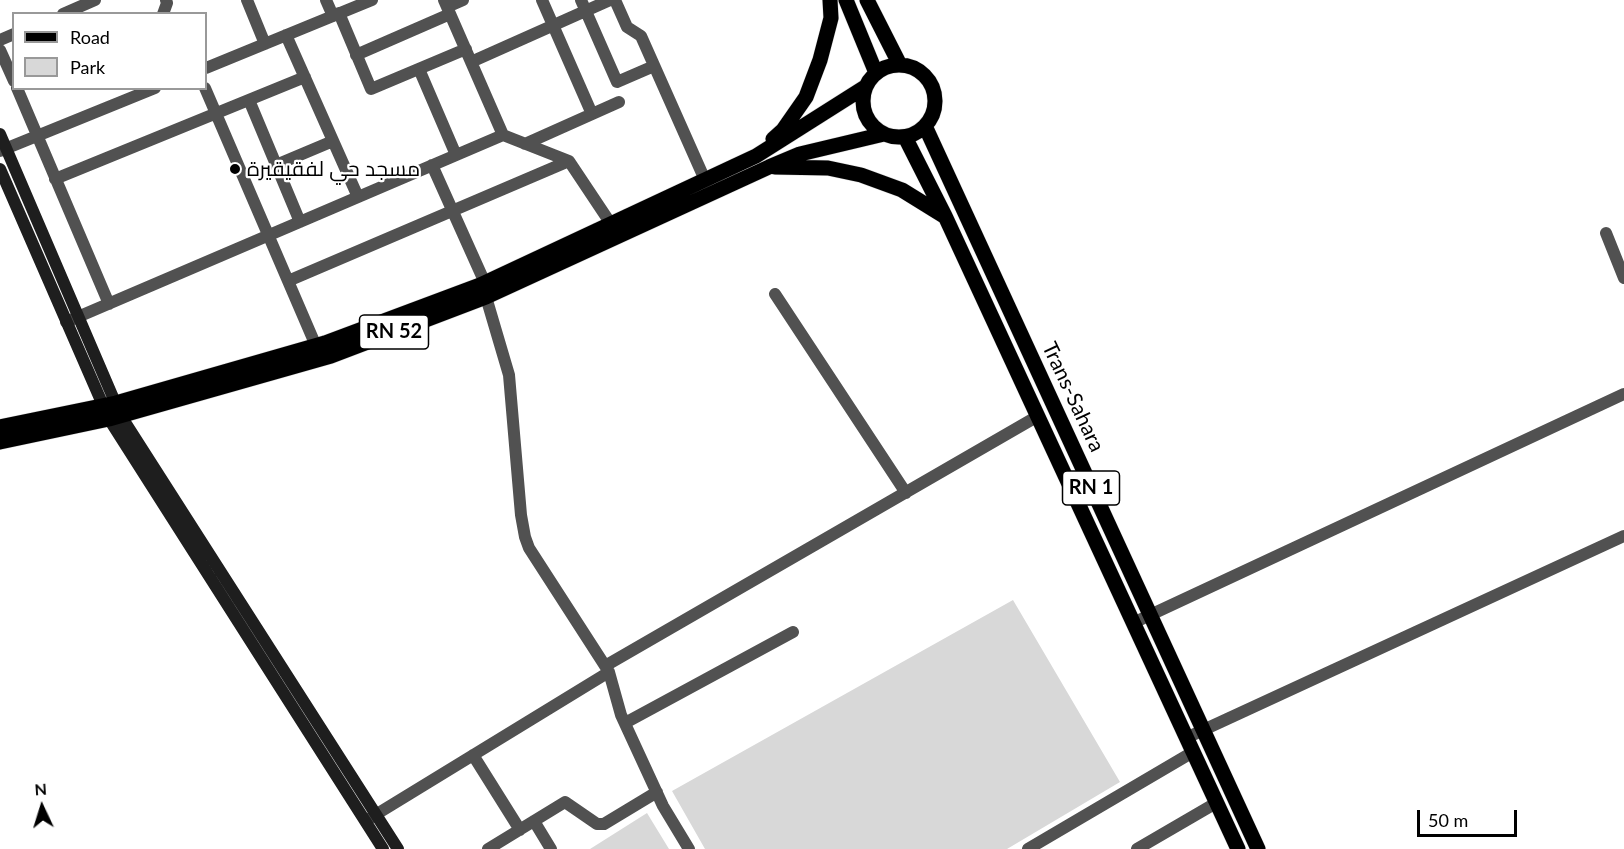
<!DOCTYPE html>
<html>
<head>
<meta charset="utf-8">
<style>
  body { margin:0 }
  #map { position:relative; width:1624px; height:849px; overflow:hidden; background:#fff; font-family:Lato,sans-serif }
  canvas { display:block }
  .legend { position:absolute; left:12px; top:12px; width:195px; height:78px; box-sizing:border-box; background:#fff; border:2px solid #999; margin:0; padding:8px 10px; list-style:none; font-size:18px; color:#000 }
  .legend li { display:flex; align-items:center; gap:12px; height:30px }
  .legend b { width:30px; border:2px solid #999 }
  .north { position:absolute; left:12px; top:777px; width:60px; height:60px; -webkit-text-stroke:4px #fff; paint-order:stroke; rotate:356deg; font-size:16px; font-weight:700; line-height:24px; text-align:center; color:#000 }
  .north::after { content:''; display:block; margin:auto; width:21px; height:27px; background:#000; clip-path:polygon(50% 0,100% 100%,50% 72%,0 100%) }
  .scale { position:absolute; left:1417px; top:810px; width:100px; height:27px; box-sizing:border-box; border:3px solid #000; border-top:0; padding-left:8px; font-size:18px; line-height:21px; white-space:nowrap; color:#000; -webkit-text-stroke:4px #fff; paint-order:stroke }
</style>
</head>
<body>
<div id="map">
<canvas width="1624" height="849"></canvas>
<ul class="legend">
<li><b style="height:8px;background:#000"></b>Road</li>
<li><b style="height:16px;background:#d8d8d8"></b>Park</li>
</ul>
<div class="north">N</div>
<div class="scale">50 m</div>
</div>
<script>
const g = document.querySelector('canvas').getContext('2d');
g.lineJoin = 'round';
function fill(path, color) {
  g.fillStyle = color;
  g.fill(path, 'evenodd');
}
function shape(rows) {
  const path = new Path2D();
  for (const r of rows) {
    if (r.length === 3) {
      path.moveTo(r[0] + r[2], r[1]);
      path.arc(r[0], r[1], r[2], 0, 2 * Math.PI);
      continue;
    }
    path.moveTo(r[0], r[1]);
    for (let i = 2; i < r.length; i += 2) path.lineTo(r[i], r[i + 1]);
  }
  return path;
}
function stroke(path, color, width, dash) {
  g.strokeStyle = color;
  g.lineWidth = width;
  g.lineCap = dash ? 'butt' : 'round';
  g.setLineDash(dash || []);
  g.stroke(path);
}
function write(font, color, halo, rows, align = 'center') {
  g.font = font + ' Lato,Cairo,sans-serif';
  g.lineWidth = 4.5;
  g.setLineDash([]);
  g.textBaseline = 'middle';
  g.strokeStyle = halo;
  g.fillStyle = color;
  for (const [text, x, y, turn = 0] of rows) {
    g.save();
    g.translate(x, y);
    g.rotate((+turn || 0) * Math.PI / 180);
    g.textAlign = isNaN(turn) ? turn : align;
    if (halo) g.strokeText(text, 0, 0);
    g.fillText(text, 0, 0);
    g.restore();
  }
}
fill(shape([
  [1013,600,1120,782,1007,849,705,849,672,791],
  [647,813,669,849,590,849]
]), '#d8d8d8');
const primary = shape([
  [846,0,876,73],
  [867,0,900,65],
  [899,101,36],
  [925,126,1258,849],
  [905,137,945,216,1238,849],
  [773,139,783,130,806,97,820,60,831,18,830,0],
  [775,167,828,168,861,175,902,190,944,216],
  [0,427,116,403,325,343,480,285,756,156,865,87],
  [0,442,109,419,331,356,486,297,769,167,800,154,884,134]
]);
stroke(primary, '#dbdbdb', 16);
stroke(shape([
  [247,0,265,44],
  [326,0,333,16],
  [444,0,503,135],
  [542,0,592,114],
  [581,0,617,82,654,66],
  [615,0,627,27,641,36,705,180],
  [447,7,463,0],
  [339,13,371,89,466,49],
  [63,14,95,0],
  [163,14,167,3,166,0],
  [286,35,358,197],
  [0,40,14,34],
  [0,50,14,81],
  [356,55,450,14],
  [471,62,610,0],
  [206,68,372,0],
  [419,69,456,155],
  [17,88,109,304],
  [205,88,316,346],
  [249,100,300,222],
  [525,144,619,102],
  [0,151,155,88],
  [276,165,333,141],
  [432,165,485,283],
  [55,179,305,77],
  [1606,233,1624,278],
  [288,281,569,161],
  [482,289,486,297,509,375,521,515,525,537,529,548,609,672,621,715,663,806,689,849],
  [775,294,906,493],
  [66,322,503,135,569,161,611,224],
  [1133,623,1624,394],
  [605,666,1038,416],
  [625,723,793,632],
  [1186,738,1624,536],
  [473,755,520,830],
  [367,820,609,672],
  [534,821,551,849],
  [488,849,565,802,597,824,604,824,657,792],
  [1028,849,1193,752],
  [1137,849,1216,803]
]), '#515151', 12);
stroke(shape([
  [0,134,121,416,398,849],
  [0,169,109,419,383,849]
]), '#1e1e1e', 12);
stroke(primary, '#000', 15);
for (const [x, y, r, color] of [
  [235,169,6,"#000"]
]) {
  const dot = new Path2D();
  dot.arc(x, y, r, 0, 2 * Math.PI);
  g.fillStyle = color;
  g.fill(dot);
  stroke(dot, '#fff', 2);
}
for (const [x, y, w] of [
  [394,332,69],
  [1091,488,57]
]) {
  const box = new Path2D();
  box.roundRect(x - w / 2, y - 17, w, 34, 4.5);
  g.fillStyle = '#fff';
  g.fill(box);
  stroke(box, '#000', 1.5);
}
write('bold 20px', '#000', null, [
  ["RN 52",394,332],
  ["RN 1",1091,488]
]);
write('21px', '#000', '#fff', [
  ["مسجد حي لفقيقيرة",247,169]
], 'left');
write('21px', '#000', '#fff', [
  ["Trans-Sahara",1073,397,65]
]);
</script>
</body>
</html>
